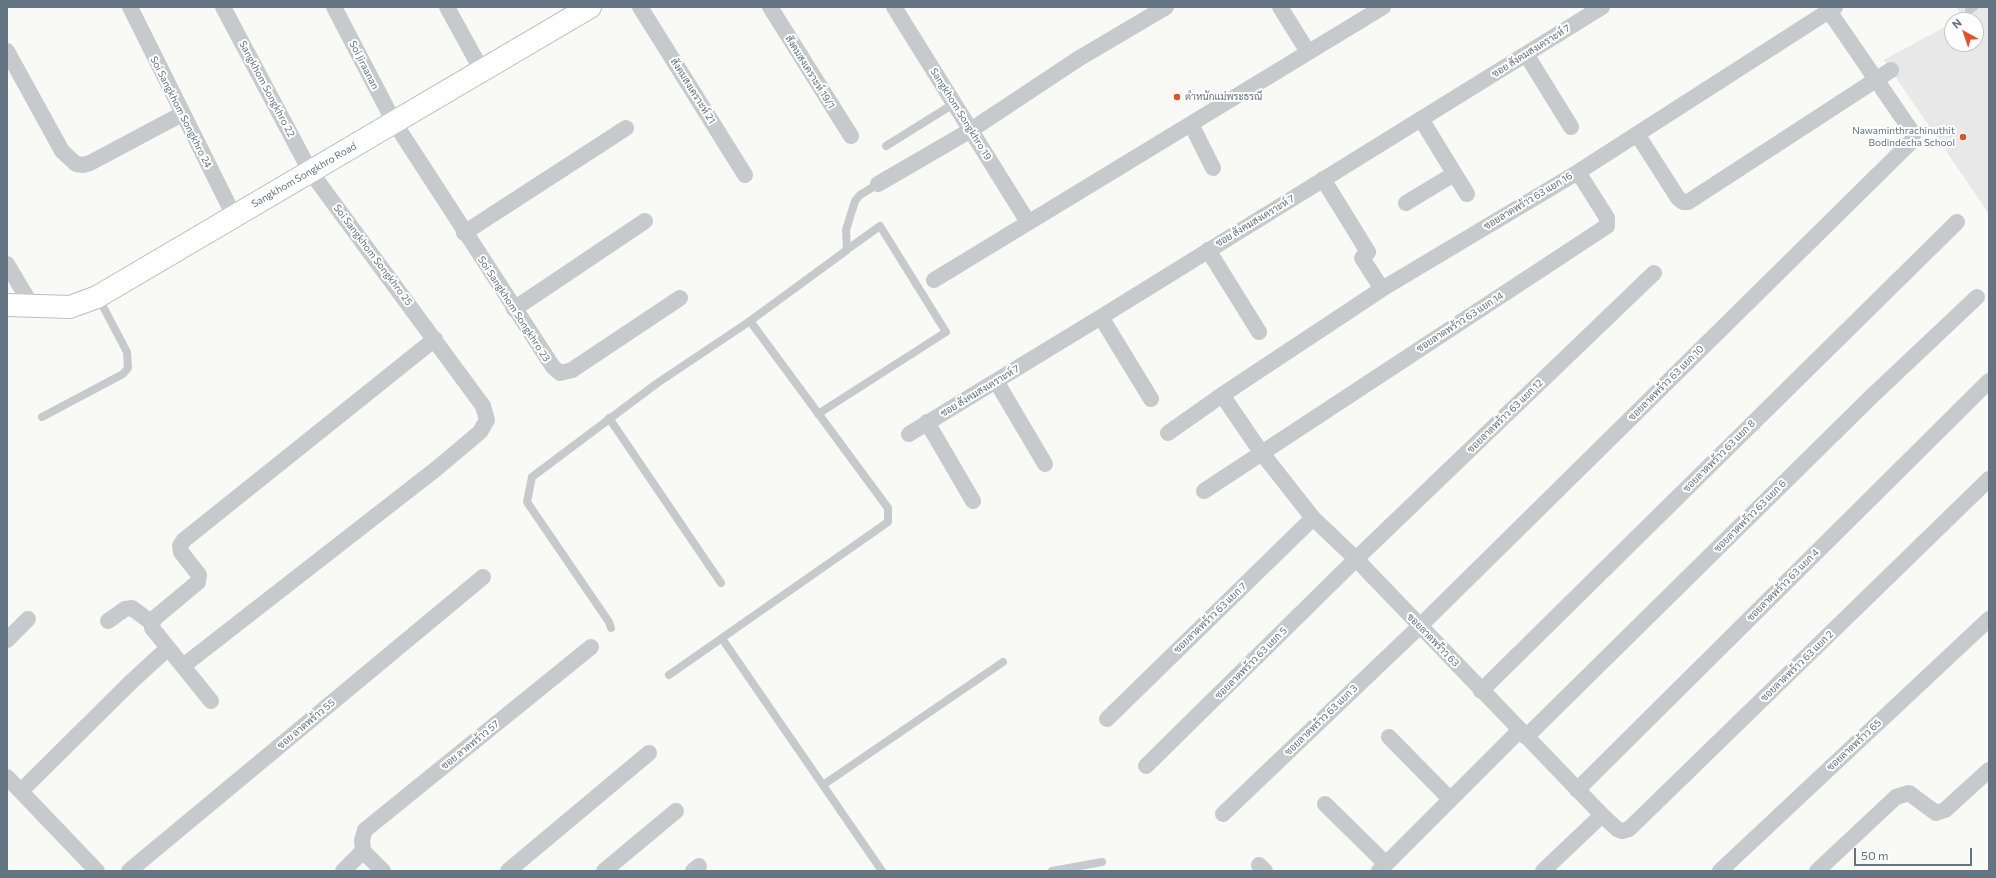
<!DOCTYPE html>
<html>
<head>
<meta charset="utf-8">
<style>
  body { margin:0 }
  #map { position:relative; width:1996px; height:878px; overflow:hidden; background:#f9f9f6; font-family:Commissioner,sans-serif }
  canvas { display:block }
  .frame { position:absolute; inset:0; border:8px solid #637582; pointer-events:none }
  .north { position:absolute; left:1944px; top:12px; width:40px; height:40px; box-sizing:border-box; background:#fff; border:1px solid #c1c8cd; border-radius:50%; rotate:320deg; font-size:11px; font-weight:700; line-height:16px; text-align:center; color:#637582 }
  .north::after { content:''; display:block; margin:auto; width:14px; height:18px; background:#e84f26; clip-path:polygon(50% 0,100% 100%,50% 72%,0 100%) }
  .scale { position:absolute; left:1854px; top:848px; width:118px; height:18px; box-sizing:border-box; border:2px solid #637582; border-top:0; padding-left:5px; font-size:12px; line-height:14px; white-space:nowrap; color:#637582; -webkit-text-stroke:3px #fff; paint-order:stroke }
</style>
</head>
<body>
<div id="map">
<canvas width="1996" height="878"></canvas>
<div class="frame"></div>
<div class="north">N</div>
<div class="scale">50 m</div>
</div>
<script>
const g = document.querySelector('canvas').getContext('2d');
g.lineJoin = 'round';
function fill(path, color) {
  g.fillStyle = color;
  g.fill(path, 'evenodd');
}
function shape(rows) {
  const path = new Path2D();
  for (const r of rows) {
    path.moveTo(r[0], r[1]);
    for (let i = 2; i < r.length; i += 2) path.lineTo(r[i], r[i + 1]);
  }
  return path;
}
function stroke(path, color, width, dash) {
  g.strokeStyle = color;
  g.lineWidth = width;
  g.lineCap = dash ? 'butt' : 'round';
  g.setLineDash(dash || []);
  g.stroke(path);
}
function write(font, color, halo, rows, align = 'center') {
  g.font = font + ' Commissioner,Sarabun,sans-serif';
  g.lineWidth = 4;
  g.setLineDash([]);
  g.textBaseline = 'middle';
  g.strokeStyle = halo;
  g.fillStyle = color;
  for (const [text, x, y, turn = 0] of rows) {
    g.save();
    g.translate(x, y);
    g.rotate((+turn || 0) * Math.PI / 180);
    g.textAlign = isNaN(turn) ? turn : align;
    if (halo) g.strokeText(text, 0, 0);
    g.fillText(text, 0, 0);
    g.restore();
  }
}
fill(shape([
  [1956,7,1989,7,1989,214,1884,60,1952,23,1952,44,1976,44,1976,20,1958,20,1963,17]
]), '#e7e8e7');
const secondary = shape([
  [7,305,70,307,97,297,590,7]
]);
stroke(secondary, '#b8bec2', 24);
stroke(shape([
  [1969,10,1974,7],
  [886,146,955,103],
  [818,414,946,332,880,226,845,251],
  [42,417,123,374,128,368,127,352,98,297],
  [609,418,721,583],
  [611,628,609,622,527,502,532,477,656,384,750,321,847,250,846,230,855,201,860,195,878,184],
  [723,640,882,871],
  [669,675,888,522,888,508,750,321],
  [823,785,1003,662],
  [1052,871,1102,862]
]), '#c6cacd', 8);
stroke(shape([
  [130,7,234,216],
  [334,7,394,122,553,367,560,373,572,370,680,298],
  [447,7,482,71],
  [640,7,745,175],
  [770,7,851,136],
  [894,7,1028,222],
  [1280,7,1308,52],
  [7,51,62,151,76,164,83,165,90,163,182,114],
  [1526,54,1571,127],
  [1421,119,1467,194],
  [1191,124,1213,168],
  [1637,134,1678,198,1683,202,1688,202,1891,70],
  [1323,179,1368,252,1362,258,1382,289],
  [878,184,971,130,1078,59,1166,7],
  [1406,203,1454,174],
  [464,233,626,128],
  [1208,250,1259,332],
  [7,264,32,306],
  [934,280,1383,7],
  [514,309,645,221],
  [1101,317,1151,399],
  [996,381,1045,464],
  [1222,395,1261,452,1313,518,1356,559,1602,815,1543,871],
  [927,422,973,501],
  [1168,433,1222,395,1382,289,1578,172,1835,7],
  [909,434,1101,317,1602,7],
  [1204,491,1607,226,1607,218,1578,172],
  [108,621,125,609,132,608,152,623],
  [7,640,28,619],
  [183,666,436,469,480,432,487,420,483,406,310,171,223,7],
  [1481,691,1957,222],
  [211,701,152,628,152,623,156,617,198,582,199,575,181,552,180,546,184,540,435,339],
  [1107,719,1313,518],
  [1389,737,1450,799],
  [1526,737,1871,397,1977,297],
  [1146,766,1356,559,1654,273],
  [7,777,97,871],
  [1577,790,1989,381],
  [21,791,131,682,168,648],
  [1325,804,1386,864],
  [1223,814,1420,626,1912,141,1913,135,1910,129,1829,11],
  [1602,815,1617,829,1622,831,1629,829,1989,479],
  [363,851,383,871],
  [1259,865,1265,871],
  [129,871,483,577],
  [343,871,363,851,362,840,365,830,591,647],
  [508,871,649,753],
  [604,871,676,811],
  [693,871,699,866],
  [1379,871,1519,731],
  [1720,871,1989,619],
  [1817,871,1896,797,1909,793,1936,813,1945,810,1989,770]
]), '#c6cacd', 16);
stroke(secondary, '#fff', 22);
for (const [x, y, r, color] of [
  [1177,97,4,"#e84f26"],
  [1963,137,4,"#e84f26"]
]) {
  const dot = new Path2D();
  dot.arc(x, y, r, 0, 2 * Math.PI);
  g.fillStyle = color;
  g.fill(dot);
  stroke(dot, '#fff', 1.5);
}
write('10px', '#637582', '#fff', [
  ["ซอย สังคมสงเคราะห์ 7",1531,51,-32],
  ["Soi Jiraanan",364,65,63],
  ["สังคมสงเคราะห์ 19/1",810,72,58],
  ["Sangkhom Songkhro 22",267,89,62],
  ["สังคมสงเคราะห์ 21",693,91,58],
  ["Soi Sangkhom Songkhro 24",181,112,63],
  ["Sangkhom Songkhro 19",961,114,58],
  ["Sangkhom Songkhro Road",304,175,-30],
  ["ซอยลาดพร้าว 63 แยก 16",1528,201,-31],
  ["ซอย สังคมสงเคราะห์ 7",1255,221,-31],
  ["Soi Sangkhom Songkhro 25",373,255,53],
  ["Soi Sangkhom Songkhro 23",514,309,57],
  ["ซอยลาดพร้าว 63 แยก 14",1460,322,-33],
  ["ซอยลาดพร้าว 63 แยก 10",1666,383,-45],
  ["ซอย สังคมสงเคราะห์ 7",980,391,-31],
  ["ซอยลาดพร้าว 63 แยก 12",1505,416,-44],
  ["ซอยลาดพร้าว 63 แยก 8",1719,456,-45],
  ["ซอยลาดพร้าว 63 แยก 6",1750,516,-45],
  ["ซอยลาดพร้าว 63 แยก 4",1783,585,-45],
  ["ซอยลาดพร้าว 63 แยก 7",1210,618,-44],
  ["ซอยลาดพร้าว 63",1433,640,46],
  ["ซอยลาดพร้าว 63 แยก 5",1251,663,-45],
  ["ซอยลาดพร้าว 63 แยก 2",1797,666,-44],
  ["ซอยลาดพร้าว 63 แยก 3",1321,720,-44],
  ["ซอย ลาดพร้าว 55",306,724,-40],
  ["ซอย ลาดพร้าว 57",470,745,-39],
  ["ซอยลาดพร้าว 65",1854,745,-43]
]);
write('10px', '#637582', '#fff', [
  ["ตำหนักแม่พระธรณี",1185,97],
  ["Nawaminthrachinuthit",1955,131,"right"],
  ["Bodindecha School",1955,143,"right"]
], 'left');
</script>
</body>
</html>
